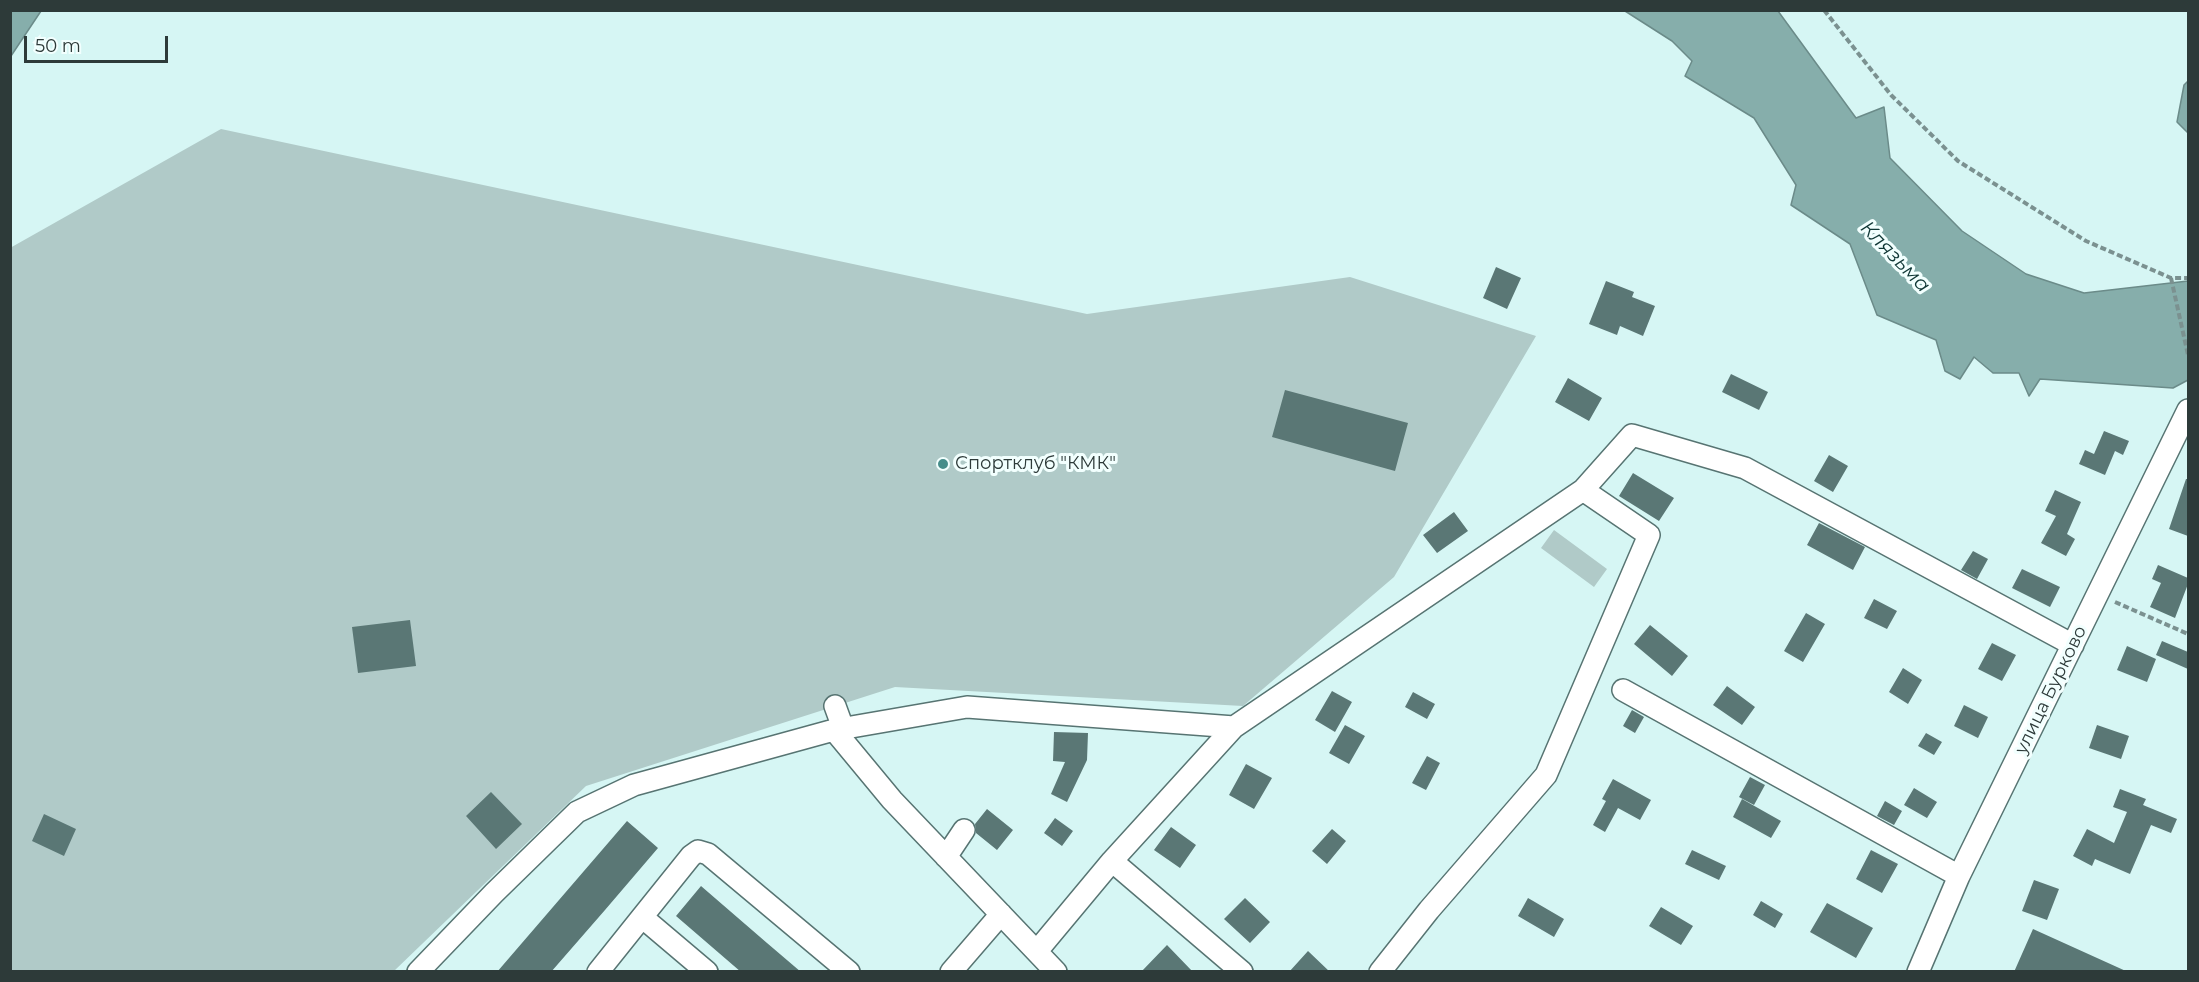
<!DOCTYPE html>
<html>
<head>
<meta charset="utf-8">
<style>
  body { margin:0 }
  #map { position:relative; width:2199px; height:982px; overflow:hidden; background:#d6f6f4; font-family:Montserrat,sans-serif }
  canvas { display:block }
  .frame { position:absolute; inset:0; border:12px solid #2d3a39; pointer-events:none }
  .scale { position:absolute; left:24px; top:36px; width:144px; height:27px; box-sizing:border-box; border:3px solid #2d3a39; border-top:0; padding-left:8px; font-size:18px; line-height:21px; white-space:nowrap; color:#2d3a39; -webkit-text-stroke:4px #f2fffe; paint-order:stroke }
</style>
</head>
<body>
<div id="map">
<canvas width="2199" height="982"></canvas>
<div class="frame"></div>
<div class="scale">50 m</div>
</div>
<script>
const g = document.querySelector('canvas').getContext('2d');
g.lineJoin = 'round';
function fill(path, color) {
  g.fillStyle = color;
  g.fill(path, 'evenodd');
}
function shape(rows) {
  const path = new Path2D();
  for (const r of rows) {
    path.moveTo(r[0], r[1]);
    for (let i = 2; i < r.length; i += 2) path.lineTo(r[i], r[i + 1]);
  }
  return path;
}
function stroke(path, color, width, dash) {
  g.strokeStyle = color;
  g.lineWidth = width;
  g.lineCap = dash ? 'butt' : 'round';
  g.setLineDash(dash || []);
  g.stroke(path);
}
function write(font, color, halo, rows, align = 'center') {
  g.font = font + ' Montserrat,sans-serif';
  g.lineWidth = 6;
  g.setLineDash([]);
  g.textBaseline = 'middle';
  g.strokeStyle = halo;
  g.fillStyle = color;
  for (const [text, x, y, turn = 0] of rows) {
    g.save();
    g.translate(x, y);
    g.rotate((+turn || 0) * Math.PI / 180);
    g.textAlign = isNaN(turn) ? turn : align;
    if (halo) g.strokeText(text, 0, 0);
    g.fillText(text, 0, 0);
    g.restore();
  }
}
fill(shape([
  [221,129,1087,314,1350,277,1536,336,1394,577,1243,706,895,687,586,786,394,971,11,971,10,248],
  [1554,530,1607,569,1594,587,1541,548]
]), '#b0cac8');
const water = shape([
  [11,10,41,11,11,56,10,11,11,10],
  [1625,11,1778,11,1856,118,1884,107,1890,158,1962,231,2026,274,2084,293,2188,281,2188,380,2173,388,2040,379,2029,396,2019,373,1993,373,1974,357,1960,379,1945,371,1936,340,1877,315,1850,244,1791,205,1796,185,1754,118,1685,76,1692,61,1672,41,1625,11],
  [2188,81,2188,133,2177,122,2184,85,2188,81]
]);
fill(water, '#86aeab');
stroke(water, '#6b8b89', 1.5);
fill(shape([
  [1496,267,1521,278,1507,309,1483,298],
  [1606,281,1634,292,1632,297,1655,306,1643,336,1620,326,1617,335,1589,324],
  [1731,374,1768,392,1759,410,1722,392],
  [1568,378,1602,398,1589,421,1555,402],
  [1285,390,1408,423,1395,471,1272,437],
  [2104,431,2129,441,2123,455,2115,451,2105,475,2079,464,2085,450,2094,454],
  [1829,455,1848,466,1833,492,1814,481],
  [1633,473,1674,498,1659,521,1619,496],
  [2186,479,2188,479,2188,536,2169,529],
  [2055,490,2081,502,2067,534,2075,539,2066,556,2041,543,2056,516,2045,511],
  [1454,512,1468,531,1437,553,1423,535],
  [1819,523,1865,547,1853,570,1807,545],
  [1973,551,1988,559,1977,579,1961,570],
  [2158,565,2188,578,2188,584,2175,618,2150,607,2161,583,2152,579],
  [2022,569,2060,587,2050,607,2012,588],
  [1874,599,1897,611,1887,629,1864,618],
  [1806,613,1825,624,1803,662,1784,651],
  [410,620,416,666,358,673,352,627],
  [1650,625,1688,656,1672,676,1634,644],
  [2162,641,2188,652,2188,669,2156,655],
  [1992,643,2016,655,2002,681,1978,669],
  [2127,646,2156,659,2147,682,2117,670],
  [1903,668,1922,680,1908,704,1889,692],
  [1727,686,1755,707,1742,725,1713,705],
  [1332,691,1352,702,1335,732,1315,720],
  [1413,692,1435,704,1427,719,1405,707],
  [1964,705,1988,717,1978,738,1954,726],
  [1632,710,1644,717,1635,733,1623,726],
  [1345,725,1365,736,1349,764,1329,753],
  [2097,725,2129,736,2121,759,2089,748],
  [1054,732,1088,733,1087,760,1067,802,1051,794,1065,762,1053,761],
  [1926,733,1942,742,1934,755,1918,746],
  [1427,756,1440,763,1426,790,1412,783],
  [1246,764,1272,778,1254,809,1229,795],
  [1750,777,1765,785,1754,805,1739,797],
  [1613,779,1651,800,1640,820,1618,808,1605,832,1593,825,1606,801,1602,799],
  [1914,788,1937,802,1927,818,1904,805],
  [2120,789,2146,799,2143,805,2177,819,2171,833,2151,825,2130,874,2095,859,2092,866,2073,856,2087,829,2114,843,2127,812,2113,807],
  [491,792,522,824,496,849,466,816],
  [1742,799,1781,821,1771,838,1733,817],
  [1885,801,1902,811,1894,825,1877,816],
  [987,809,1013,830,997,850,976,833,975,824],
  [44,814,76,829,64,856,32,841],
  [1055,818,1073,831,1062,846,1044,833],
  [627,821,658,848,605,910,551,972,497,972],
  [1171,827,1196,845,1180,868,1154,850],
  [1332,829,1346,841,1327,864,1312,851],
  [1692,850,1726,866,1719,880,1685,864],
  [1871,850,1898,864,1882,893,1856,879],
  [2034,880,2059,889,2047,920,2022,911],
  [701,886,767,943,801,972,741,972,676,916],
  [1245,898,1270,922,1250,943,1224,919],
  [1528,898,1564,919,1554,937,1518,916],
  [1761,901,1783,914,1775,928,1753,915],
  [1827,903,1873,928,1856,958,1810,932],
  [1661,907,1693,926,1681,945,1649,926],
  [2033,929,2128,972,2014,972],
  [1167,945,1193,972,1141,972],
  [1308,951,1330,972,1289,972]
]), '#5a7775');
const minor = shape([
  [1623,690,1959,876],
  [835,706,843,728],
  [834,730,892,800,1056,972],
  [946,857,964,830],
  [1112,861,1242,972],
  [642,917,691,856,698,851,708,854,849,972],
  [1037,951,1112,861,1234,727],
  [418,972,494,893,577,812,634,785,834,730,967,707,1234,727,1583,490,1632,435,1745,468,2073,645],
  [598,972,642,917,707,972],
  [951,972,1001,914],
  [1380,972,1429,910,1546,775,1649,535,1583,490],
  [1918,972,1959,876,2188,410]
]);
stroke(minor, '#577472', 24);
stroke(shape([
  [1824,10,1891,95,1958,161,2086,241,2171,278,2188,278],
  [2171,278,2188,355],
  [2115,602,2188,634]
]), '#7b9190', 4, [6, 3]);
stroke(minor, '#fff', 21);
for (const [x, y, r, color] of [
  [943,464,6,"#468d8a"]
]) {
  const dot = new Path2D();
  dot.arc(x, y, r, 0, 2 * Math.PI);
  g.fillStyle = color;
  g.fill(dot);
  stroke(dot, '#f2fffe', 2);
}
write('18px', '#2d3a39', '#f2fffe', [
  ["Спортклуб \"КМК\"",955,464]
], 'left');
write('18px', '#2d3a39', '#f2fffe', [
  ["улица Бурково",2051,690,-64]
]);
write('italic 20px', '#0f3735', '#f2fffe', [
  ["Клязьма",1895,257,46]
]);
</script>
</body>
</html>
